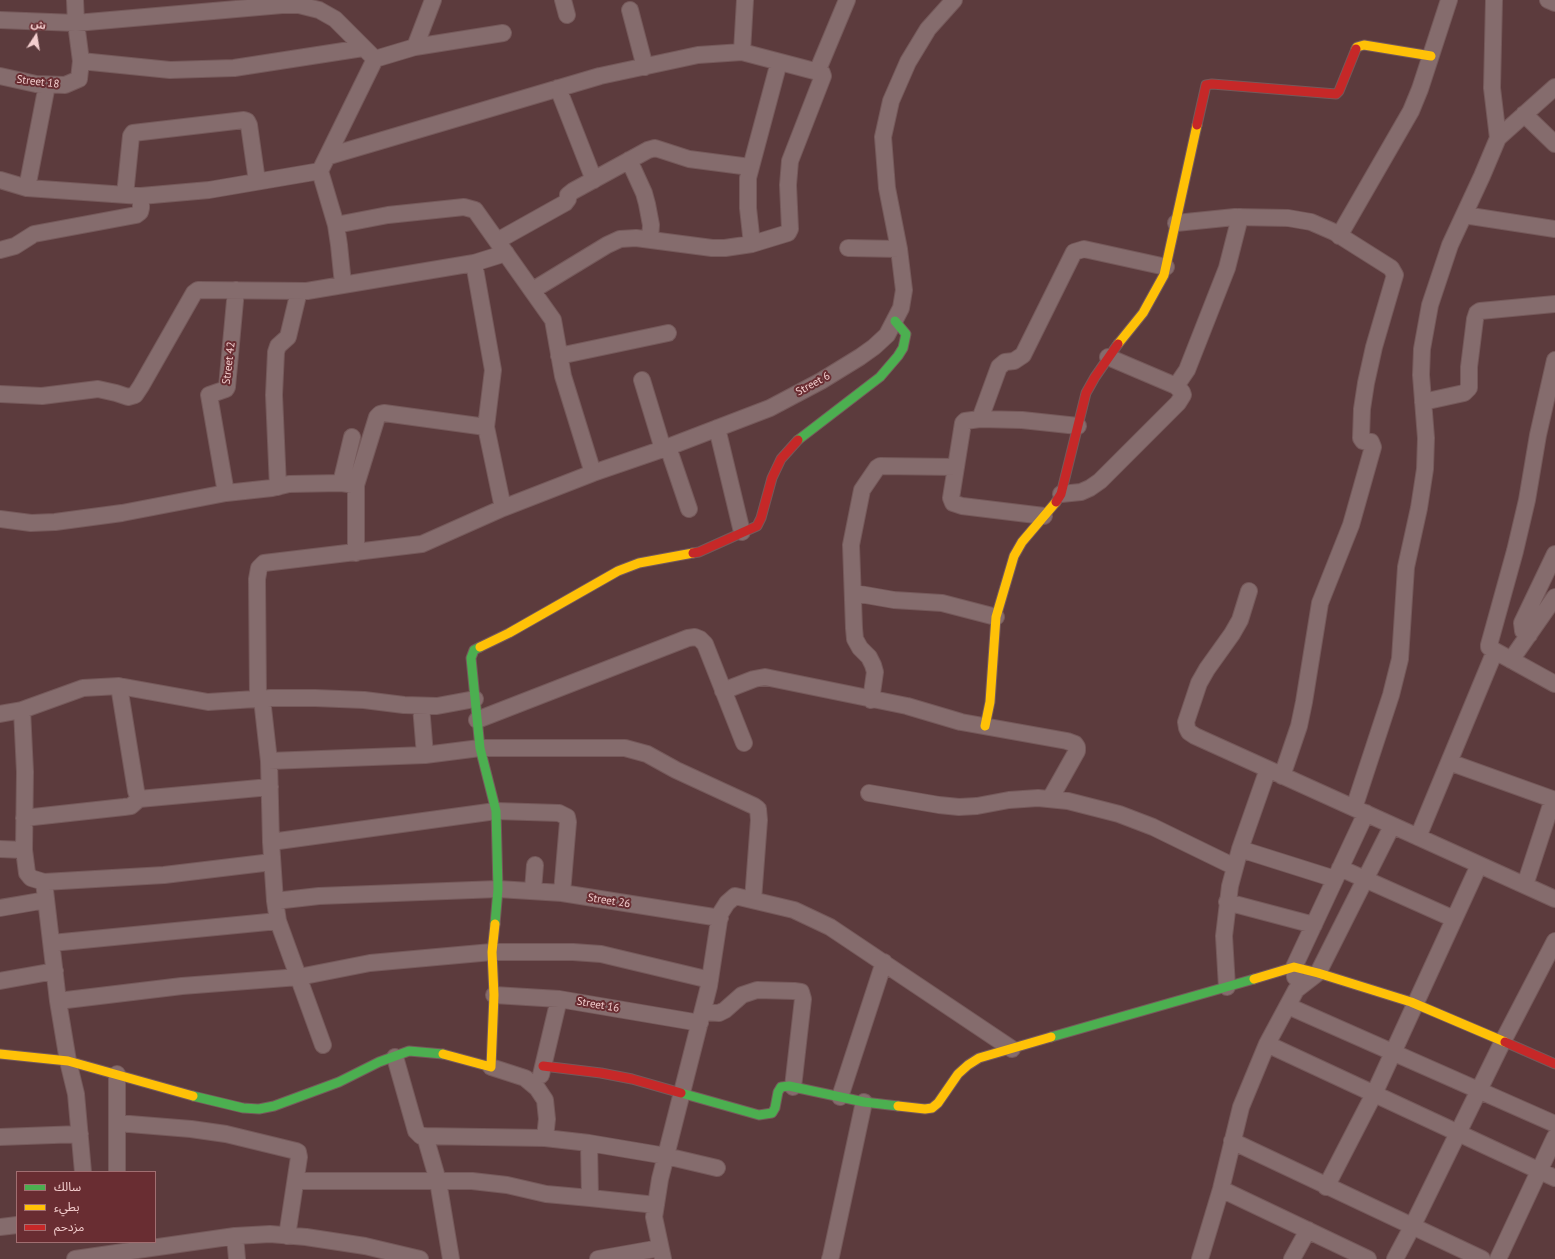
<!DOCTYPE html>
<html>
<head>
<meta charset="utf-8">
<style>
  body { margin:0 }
  #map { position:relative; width:1555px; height:1259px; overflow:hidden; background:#5c3b3d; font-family:"PT Sans","Noto Sans Arabic",sans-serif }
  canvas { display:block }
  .legend { position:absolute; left:16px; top:1171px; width:140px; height:72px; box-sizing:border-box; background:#692d32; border:1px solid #a16e71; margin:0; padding:5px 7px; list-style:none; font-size:12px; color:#f4cfcf }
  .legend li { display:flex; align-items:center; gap:8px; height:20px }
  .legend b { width:20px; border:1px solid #a16e71 }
  .north { position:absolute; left:16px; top:16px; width:40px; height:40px; -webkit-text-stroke:3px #692d32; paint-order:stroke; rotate:12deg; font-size:11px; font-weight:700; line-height:16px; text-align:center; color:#f4cfcf }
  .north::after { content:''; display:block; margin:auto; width:14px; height:18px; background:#f4cfcf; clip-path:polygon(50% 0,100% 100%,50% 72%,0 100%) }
</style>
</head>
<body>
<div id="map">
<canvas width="1555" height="1259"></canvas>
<ul class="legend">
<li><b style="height:5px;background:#4caf50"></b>سالك</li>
<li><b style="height:5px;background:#ffc107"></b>بطيء</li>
<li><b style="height:5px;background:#c62828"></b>مزدحم</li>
</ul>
<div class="north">ش</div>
</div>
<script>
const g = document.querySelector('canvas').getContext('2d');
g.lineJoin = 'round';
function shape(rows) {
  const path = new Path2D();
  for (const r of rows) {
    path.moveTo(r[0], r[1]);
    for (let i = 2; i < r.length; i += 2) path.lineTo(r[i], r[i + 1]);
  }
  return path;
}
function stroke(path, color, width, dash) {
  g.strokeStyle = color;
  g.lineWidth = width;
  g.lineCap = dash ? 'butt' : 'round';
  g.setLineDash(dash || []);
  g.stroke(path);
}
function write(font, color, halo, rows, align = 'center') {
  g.font = font + ' "PT Sans",sans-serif';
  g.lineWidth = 4;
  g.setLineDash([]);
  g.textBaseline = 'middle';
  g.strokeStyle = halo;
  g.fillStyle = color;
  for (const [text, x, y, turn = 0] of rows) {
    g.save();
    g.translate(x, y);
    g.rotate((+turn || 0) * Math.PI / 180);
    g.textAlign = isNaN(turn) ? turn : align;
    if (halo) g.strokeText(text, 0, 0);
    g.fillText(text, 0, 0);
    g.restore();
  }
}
const street = shape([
  [75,0,76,23,81,61,170,70,234,68,363,48],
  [563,0,567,15],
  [1494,0,1492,88,1498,138],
  [1548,0,1555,3],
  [630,10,645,67],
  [0,20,76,23,282,5,299,5,319,10,335,19,375,59,415,47,503,33],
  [415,47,433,0],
  [742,52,745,0],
  [817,72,847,0],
  [0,76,36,84,65,85,79,79,81,61],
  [558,88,594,180],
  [1524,114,1555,144],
  [329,156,600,76,698,55,742,52,822,73,823,76,790,161,788,185,790,229,788,233,752,244,725,248,712,248,636,238,620,239,607,245,533,290],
  [629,160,644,193,647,204,651,225,650,240],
  [0,180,27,188,141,196,209,190,320,171],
  [27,188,47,85],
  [125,195,131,136,133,133,244,120,247,121,249,125,257,181],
  [1464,215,1555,229],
  [1176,223,1235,217,1288,218,1311,222,1334,232,1391,268,1395,275,1374,347,1366,383,1362,409,1361,438,1363,441,1371,442,1373,447,1351,525,1320,603,1304,702,1299,726,1282,776],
  [336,225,388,215,464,207,475,210,553,320,563,376,593,473],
  [1339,236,1411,111,1420,89,1449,0],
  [497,241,565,203,568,199,568,195,573,191,648,150,655,148,689,159,750,167],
  [752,244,748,208,748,178,779,62],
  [848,248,899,249],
  [0,250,15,246,34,234,136,215,140,212,141,208,141,196],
  [474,263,493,370,486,427,503,508],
  [343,284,339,245,336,225,320,171,375,59],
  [559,356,668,333],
  [1108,357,1176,386,1187,370,1227,268,1240,217],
  [1555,360,1538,435,1527,500,1515,551,1489,645,1489,647,1495,651,1555,684],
  [642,380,663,449],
  [0,394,42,396,98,389,116,393,128,397,135,395,141,386,194,293,198,290,307,291,474,263,506,253],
  [1423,402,1464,393,1469,388,1469,367,1475,319,1477,313,1480,311,1555,304],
  [980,419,999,367,1005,362,1014,361,1023,355,1074,252,1084,249,1166,267],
  [717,428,742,532],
  [668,447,689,509],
  [341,483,352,437],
  [278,487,274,395,276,352,278,346,288,337,299,291],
  [226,493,209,395,226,389,227,387,236,290],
  [1061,494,1081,492,1090,488,1100,481,1178,403,1183,395,1182,392,1176,386],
  [1044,516,962,506,953,503,951,498,963,423,965,421,980,419,1022,420,1078,426],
  [0,519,31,523,55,522,122,513,226,493,272,488,289,484,341,483,356,485],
  [356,553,356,485,377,417,380,414,384,413,486,427],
  [1249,591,1240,620,1232,634,1207,669,1199,683,1186,722,1187,728,1189,732,1195,736,1555,899],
  [854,593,894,600,942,603,996,617],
  [1529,635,1523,631,1522,623,1555,554],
  [1511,660,1555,597],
  [119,686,208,702,271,698,315,698,364,700,404,705,437,706,475,699],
  [723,691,754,679,765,677,907,706,961,722,1067,741,1075,744,1077,747,1077,751,1050,799],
  [258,699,257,579,259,568,264,563,422,544,503,508,593,473,663,449,770,408,821,381,860,357,874,347,887,335,901,308,904,290,899,249,887,188,883,137,891,101,908,62,928,29,954,0],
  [262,699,269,761,271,842,275,901,278,921,323,1045],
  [871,700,875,672,873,665,869,657,860,648,855,639,854,628,851,545,862,490,877,468,880,466,956,467],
  [421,706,425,755],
  [22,710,25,772,24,850,27,873,31,878,44,882,58,1001,68,1061,76,1094,83,1172],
  [0,714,22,710,83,688,119,686,136,791,139,799,270,787],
  [477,720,688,638,695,637,700,639,705,644,744,743],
  [269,761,425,755,480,748,625,748,647,754,676,770,754,806,758,809,759,820,753,900],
  [1449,762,1555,800],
  [869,793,939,805,959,807,977,806,1009,800,1038,798,1068,801,1119,814,1153,827,1235,867],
  [1354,808,1391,695,1400,659,1406,567,1419,508,1425,469,1426,438,1421,375,1422,349,1430,305,1450,245,1482,176,1498,138,1555,87],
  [24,818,124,807,131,806,139,799],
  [1418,837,1495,651],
  [271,842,496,811,559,813,567,817,568,822,562,893],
  [0,849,24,850],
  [1240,849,1335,879],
  [1340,868,1454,919],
  [44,882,164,875,272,862],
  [1525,885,1553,799],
  [533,890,535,865],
  [275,901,319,896,498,889,562,893,720,918],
  [1227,902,1314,925],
  [0,908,46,900],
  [52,943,278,921],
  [1295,977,1294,967,1366,813],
  [0,981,55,971],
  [1227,987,1224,936,1230,886,1240,849,1268,769],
  [494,995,559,999,700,1023],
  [58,1001,182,986,299,977,370,963,492,952,573,952,601,954,710,980],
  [1288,1006,1555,1124],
  [703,1012,719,1013,725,1010,742,995,757,990,794,991,801,992,803,999,793,1087],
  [1267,1044,1555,1178],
  [395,1057,416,1131,421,1136,545,1138,589,1143,666,1156,717,1168],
  [491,1067,525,1078,537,1088,545,1100,547,1119,545,1138],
  [541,1075,559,999],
  [840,1097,884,962],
  [117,1123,191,1129,226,1134,296,1151,298,1152,299,1157,287,1236],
  [425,1136,438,1181,451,1259],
  [0,1137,80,1134],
  [1232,1141,1482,1259],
  [589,1143,590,1198,656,1205],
  [117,1172,117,1074],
  [296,1181,472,1181,507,1185,546,1194,590,1198],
  [1326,1187,1374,1094,1479,865],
  [1221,1189,1368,1259],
  [0,1227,17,1225],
  [235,1236,237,1259],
  [75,1259,235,1236,270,1234,306,1237,365,1246,420,1259],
  [598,1259,660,1248],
  [663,1259,654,1217,660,1179,709,986,720,914,727,903,735,896,794,910,830,927,1012,1049],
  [830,1259,831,1256,864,1102],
  [1200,1259,1221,1189,1241,1107,1267,1044,1296,990,1318,973,1392,826],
  [1292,1259,1308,1230],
  [1395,1259,1412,1227,1503,1041,1555,941],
  [1498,1259,1555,1137]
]);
const fast = shape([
  [798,440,880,377,898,356,903,348,906,334,895,321],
  [480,647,474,650,471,658,480,748,496,811,498,889,495,924],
  [1051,1037,1254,979],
  [681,1093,759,1115,772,1113,775,1108,778,1092,781,1087,789,1086,864,1102,898,1106],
  [193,1096,243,1108,259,1109,274,1106,339,1082,379,1062,409,1051,443,1054]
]);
const slow = shape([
  [1356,49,1357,47,1364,45,1431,56],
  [1118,344,1143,313,1164,275,1197,125],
  [480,647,509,633,618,571,639,563,693,553],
  [985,726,990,702,996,617,1014,556,1022,542,1056,502],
  [1254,979,1294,967,1318,973,1411,1002,1505,1042],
  [0,1054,68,1061,193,1096],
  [443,1054,491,1067,494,995,492,952,495,924],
  [898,1106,925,1109,932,1108,938,1103,958,1074,968,1065,979,1058,1051,1037]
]);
const jam = shape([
  [1197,125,1206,85,1212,84,1336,94,1339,91,1356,49],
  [1056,502,1061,494,1086,393,1095,377,1118,344],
  [693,553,699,552,757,526,761,518,772,478,781,459,798,440],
  [1505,1042,1555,1064],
  [543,1066,601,1073,632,1079,681,1093]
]);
stroke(street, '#75595a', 18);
stroke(fast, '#75595a', 11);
stroke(slow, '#75595a', 11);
stroke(jam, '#75595a', 11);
stroke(street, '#856c6d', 16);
stroke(fast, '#4caf50', 9);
stroke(slow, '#ffc107', 9);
stroke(jam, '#c62828', 9);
write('11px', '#f4cfcf', '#692d32', [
  ["Street 18",38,82,7],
  ["Street 42",229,363,-83],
  ["Street 6",813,384,-29],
  ["Street 26",609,901,9],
  ["Street 16",598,1005,10]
]);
</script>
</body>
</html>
